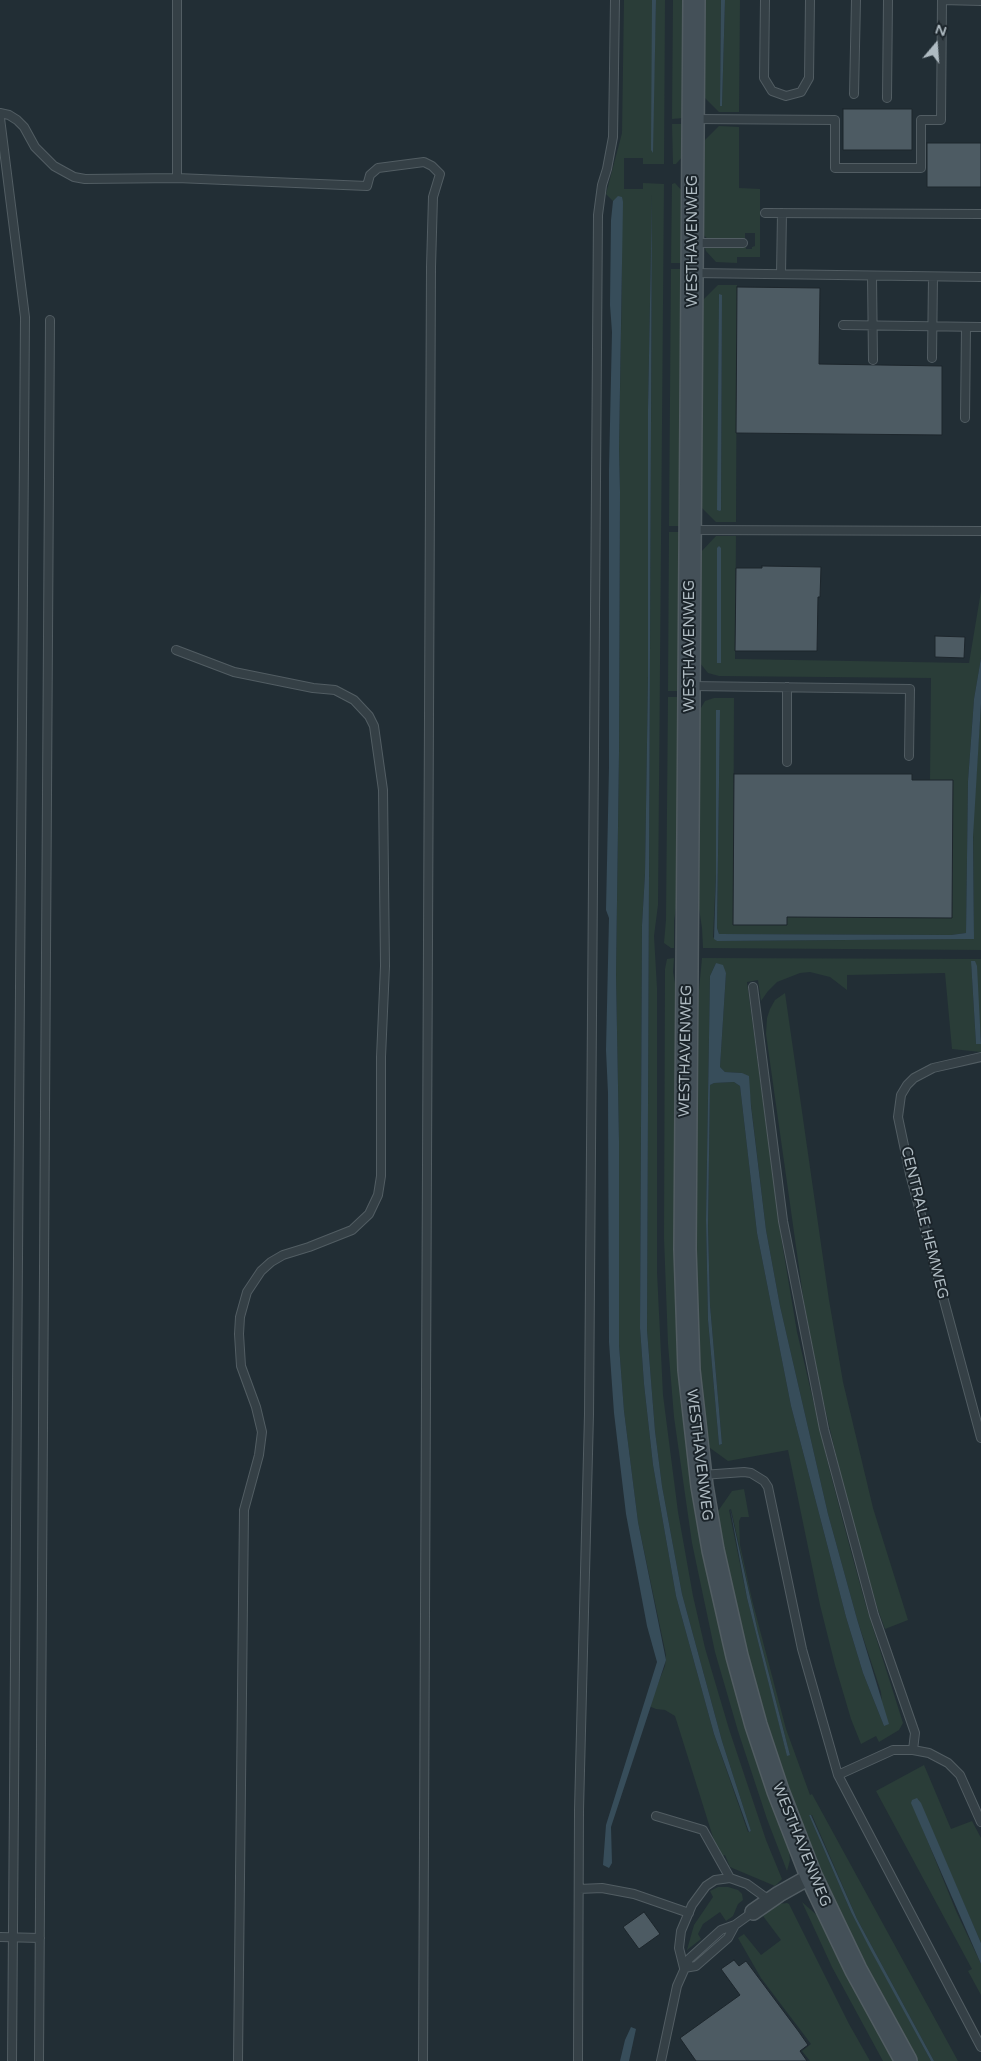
<!DOCTYPE html>
<html>
<head>
<meta charset="utf-8">
<style>
  body { margin:0 }
  #map { position:relative; width:981px; height:2061px; overflow:hidden; background:#222e35; font-family:"Varela Round",sans-serif }
  canvas { display:block }
  .north { position:absolute; left:911px; top:20px; width:50px; height:50px; -webkit-text-stroke:4px #1b242a; paint-order:stroke; rotate:18deg; font-size:14px; font-weight:700; line-height:20px; text-align:center; color:#afbbc2 }
  .north::after { content:''; display:block; margin:auto; width:18px; height:22px; background:#afbbc2; clip-path:polygon(50% 0,100% 100%,50% 72%,0 100%) }
</style>
</head>
<body>
<div id="map">
<canvas width="981" height="2061"></canvas>
<div class="north">N</div>
</div>
<script>
const g = document.querySelector('canvas').getContext('2d');
g.lineJoin = 'round';
function fill(path, color) {
  g.fillStyle = color;
  g.fill(path, 'evenodd');
}
function shape(rows) {
  const path = new Path2D();
  for (const r of rows) {
    path.moveTo(r[0], r[1]);
    for (let i = 2; i < r.length; i += 2) path.lineTo(r[i], r[i + 1]);
  }
  return path;
}
function stroke(path, color, width, dash) {
  g.strokeStyle = color;
  g.lineWidth = width;
  g.lineCap = dash ? 'butt' : 'round';
  g.setLineDash(dash || []);
  g.stroke(path);
}
function write(font, color, halo, rows, align = 'center') {
  g.font = font + ' "Varela Round",sans-serif';
  g.lineWidth = 4;
  g.setLineDash([]);
  g.textBaseline = 'middle';
  g.strokeStyle = halo;
  g.fillStyle = color;
  for (const [text, x, y, turn = 0] of rows) {
    g.save();
    g.translate(x, y);
    g.rotate((+turn || 0) * Math.PI / 180);
    g.textAlign = isNaN(turn) ? turn : align;
    if (halo) g.strokeText(text, 0, 0);
    g.fillText(text, 0, 0);
    g.restore();
  }
}
fill(shape([
  [624,0,652,0,652,153,656,0,665,0,664,164,643,164,643,158,624,158,624,189,643,189,643,183,664,184,658,905,654,936,657,988,657,1272,663,1395,678,1512,693,1596,705,1648,729,1729,766,1840,782,1879,775,1886,730,1867,725,1855,721,1857,717,1850,675,1716,665,1710,656,1709,649,1706,665,1666,666,1655,638,1522,624,1411,619,1345,619,1141,616,975,619,753,620,492,619,449,622,275,621,237,613,199,613,201,606,194,622,133],
  [652,195,647,1330,655,1431,662,1486,682,1594,722,1741,751,1831,748,1832,714,1734,676,1596,653,1465,644,1384,640,1328,642,925,645,874,648,677,648,409],
  [673,0,685,0,683,118,672,119],
  [703,0,721,0,720,106,722,106,725,0,740,0,739,112,719,112,703,96],
  [672,124,684,124,683,156,676,164,673,164],
  [719,126,739,127,739,188,760,189,760,257,737,257,737,263,716,262,706,251,705,248,711,246,746,247,746,249,752,249,752,247,755,246,755,233,745,233,745,240,708,239,703,235,702,228,703,142],
  [675,183,683,192,683,263,671,263,672,184],
  [671,269,682,269,681,526,669,526],
  [718,285,737,285,736,522,716,522,700,506,702,301],
  [719,295,722,295,721,510,718,510],
  [669,532,681,532,679,691,668,691],
  [716,536,736,536,735,659,969,663,981,591,981,658,974,699,968,781,966,933,951,935,719,934,717,928,720,710,716,710,716,875,713,937,717,941,974,939,973,820,981,704,981,950,703,948,702,928,698,902,698,713,705,701,714,698,734,698,733,925,787,925,787,917,952,918,953,781,930,780,931,678,719,676,708,673,700,663,700,553],
  [721,548,721,663,717,663],
  [668,697,679,697,678,895,674,921,674,948,671,948,664,943,666,920],
  [674,958,673,972,677,995,675,1265,680,1380,788,1843,790,1860,787,1871,767,1819,738,1731,715,1652,692,1543,674,1417,668,1344,664,1238,665,969,667,959],
  [702,958,981,959,981,1037,971,961,976,1044,981,1044,981,1052,952,1049,945,973,847,975,847,990,830,977,810,972,800,973,777,982,768,991,761,1001,758,980,747,982,782,1243,797,1332,829,1468,850,1548,866,1606,903,1723,899,1730,879,1742,876,1736,861,1744,851,1719,835,1665,820,1605,788,1450,728,1461,706,1445,696,1326,695,1096,697,1011],
  [716,963,726,973,720,1067,725,1072,742,1073,750,1096,766,1230,780,1306,828,1514,857,1619,881,1692,884,1726,863,1673,846,1617,791,1406,757,1233,740,1086,734,1082,714,1083,710,1085,708,1226,710,1305,722,1444,719,1445,708,1320,706,1220,710,976],
  [785,993,829,1300,843,1382,873,1508,908,1620,885,1629,878,1610,848,1506,821,1391,804,1303,766,1034,767,1018,770,1009,775,1000],
  [744,1489,749,1517,741,1517,739,1521,740,1545,752,1600,786,1729,810,1795,812,1794,958,2061,934,2061,857,1919,812,1815,809,1815,851,1912,931,2061,917,2061,876,1989,823,1879,775,1755,733,1601,716,1514,732,1491],
  [731,1509,758,1632,790,1755,787,1755,747,1598,729,1510],
  [924,1765,951,1829,972,1821,981,1838,981,1943,918,1799,913,1805,956,1911,981,1964,981,1995,968,1971,972,1969,876,1791],
  [718,1887,728,1887,738,1890,742,1894,743,1900,738,1904,733,1916,726,1921,720,1912,703,1924,698,1934,701,1939,687,1950,694,1925,713,1897,710,1891],
  [802,1902,819,1917,896,2061,883,2061,832,1967],
  [787,1903,789,1904,849,2024,870,2061,810,2061,802,2051,811,2044,761,1978,738,1938,744,1934,761,1955,781,1940,763,1916,779,1904]
]), '#2a3d38');
fill(shape([
  [652,0,656,0,653,153,651,150],
  [721,0,725,0,722,106,720,106],
  [652,195,647,1330,655,1431,662,1486,682,1594,722,1741,751,1831,749,1832,714,1734,676,1596,653,1465,644,1384,640,1328,642,925,645,874,648,677,648,409],
  [618,196,622,197,623,202,619,449,620,492,619,753,616,975,619,1141,619,1345,624,1411,638,1522,666,1660,611,1827,612,1863,609,1868,603,1865,606,1825,657,1662,647,1626,626,1514,614,1413,609,1342,608,1093,606,1050,609,918,606,910,609,767,609,469,612,332,610,305,611,220,613,201],
  [719,294,722,295,721,510,720,511,717,510],
  [719,546,721,548,721,663,717,663,717,548],
  [981,658,981,704,973,837,974,939,717,941,714,939,716,875,716,710,720,710,717,928,719,934,951,935,966,933,968,781,974,699],
  [971,961,975,961,977,966,981,1044,976,1044],
  [716,963,723,965,726,973,720,1067,725,1072,742,1073,749,1076,751,1106,766,1230,780,1306,828,1514,857,1619,889,1724,884,1726,863,1673,846,1617,791,1406,757,1233,740,1086,734,1082,714,1083,710,1085,708,1226,710,1305,722,1444,719,1445,708,1320,706,1220,710,976],
  [730,1508,758,1632,790,1755,787,1756,747,1598],
  [917,1798,921,1803,981,1943,981,1964,911,1803,912,1800],
  [809,1815,811,1815,857,1919,934,2061,931,2061,870,1949,851,1912],
  [631,2027,636,2029,629,2061,620,2061,625,2040]
]), '#374d5a');
const building = shape([
  [843,109,912,109,912,150,843,150,843,109],
  [927,143,981,143,981,187,927,187,927,143],
  [737,287,820,288,819,364,942,366,942,435,736,433,737,287],
  [762,566,821,567,820,597,818,597,817,651,735,651,736,568,762,568,762,566],
  [935,636,965,637,964,658,935,657,935,636],
  [734,774,912,774,912,780,953,780,952,918,787,917,787,925,733,925,734,774],
  [644,1912,660,1934,639,1949,623,1927,644,1912],
  [734,1960,739,1966,746,1961,799,2032,808,2045,800,2051,807,2061,696,2061,680,2038,740,1995,721,1969,734,1960]
]);
fill(building, '#4d5b63');
stroke(building, '#1d262c', 1);
const lane = shape([
  [177,0,177,178],
  [765,0,764,78,772,91,786,96,801,92,809,78,810,0],
  [854,94,856,0],
  [887,98,888,0],
  [0,113,9,115,17,120,24,127,35,147,54,166,74,177,85,179,177,178,367,186,370,175,378,168,424,162,432,166,440,174,433,197,431,267,423,2061],
  [0,118,25,317,12,2061],
  [695,119,835,120,835,168,921,168,921,120,941,120,942,0,981,1],
  [765,213,981,214],
  [693,243,743,243],
  [694,273,981,277],
  [781,274,782,213],
  [872,276,873,360],
  [843,325,981,327],
  [932,358,933,277],
  [965,418,966,327],
  [692,530,981,531],
  [176,650,234,672,313,688,335,690,354,700,369,716,374,726,383,790,385,966,381,1057,381,1176,378,1195,369,1214,352,1230,309,1247,283,1255,271,1262,261,1271,247,1292,240,1317,239,1334,241,1366,256,1407,262,1432,259,1455,244,1510,238,2061],
  [691,686,910,689,909,756],
  [787,762,787,687],
  [753,987,783,1221,824,1429,874,1615,915,1733,913,1750],
  [981,1057,933,1068,914,1078,907,1085,901,1095,898,1117,910,1174,981,1438],
  [702,1475,744,1472,751,1473,764,1481,768,1487,802,1649,838,1775,981,2047],
  [838,1775,893,1750,913,1750,929,1753,948,1763,960,1775,981,1822],
  [656,1816,703,1830,730,1878],
  [579,1889,602,1888,634,1894,689,1913],
  [0,1937,40,1938],
  [684,1968,679,1948,681,1931,692,1905,706,1886,715,1880,730,1878,747,1884,769,1900],
  [684,1968,696,1966,728,1938,735,1925],
  [39,2061,50,320],
  [578,2061,579,1810,589,1414,598,215,602,185,607,169,613,137,615,0],
  [661,2061,677,1986,689,1959,721,1930,735,1925,753,1912]
]);
const street = shape([
  [753,1912,779,1894,811,1876]
]);
const secondary = shape([
  [694,0,685,1249,689,1370,702,1486,713,1550,737,1656,756,1725,778,1791,811,1876,856,1970,906,2061]
]);
stroke(lane, '#525d63', 10);
stroke(street, '#525d63', 18);
stroke(secondary, '#525d63', 24);
stroke(lane, '#354046', 8);
stroke(street, '#354046', 15);
stroke(secondary, '#445058', 21);
write('15px', '#afbbc2', '#1b242a', [
  ["WESTHAVENWEG",693,241,-90],
  ["WESTHAVENWEG",690,646,-90],
  ["WESTHAVENWEG",686,1051,-89],
  ["CENTRALE HEMWEG",924,1223,76],
  ["WESTHAVENWEG",699,1455,83],
  ["WESTHAVENWEG",801,1845,68]
]);
</script>
</body>
</html>
